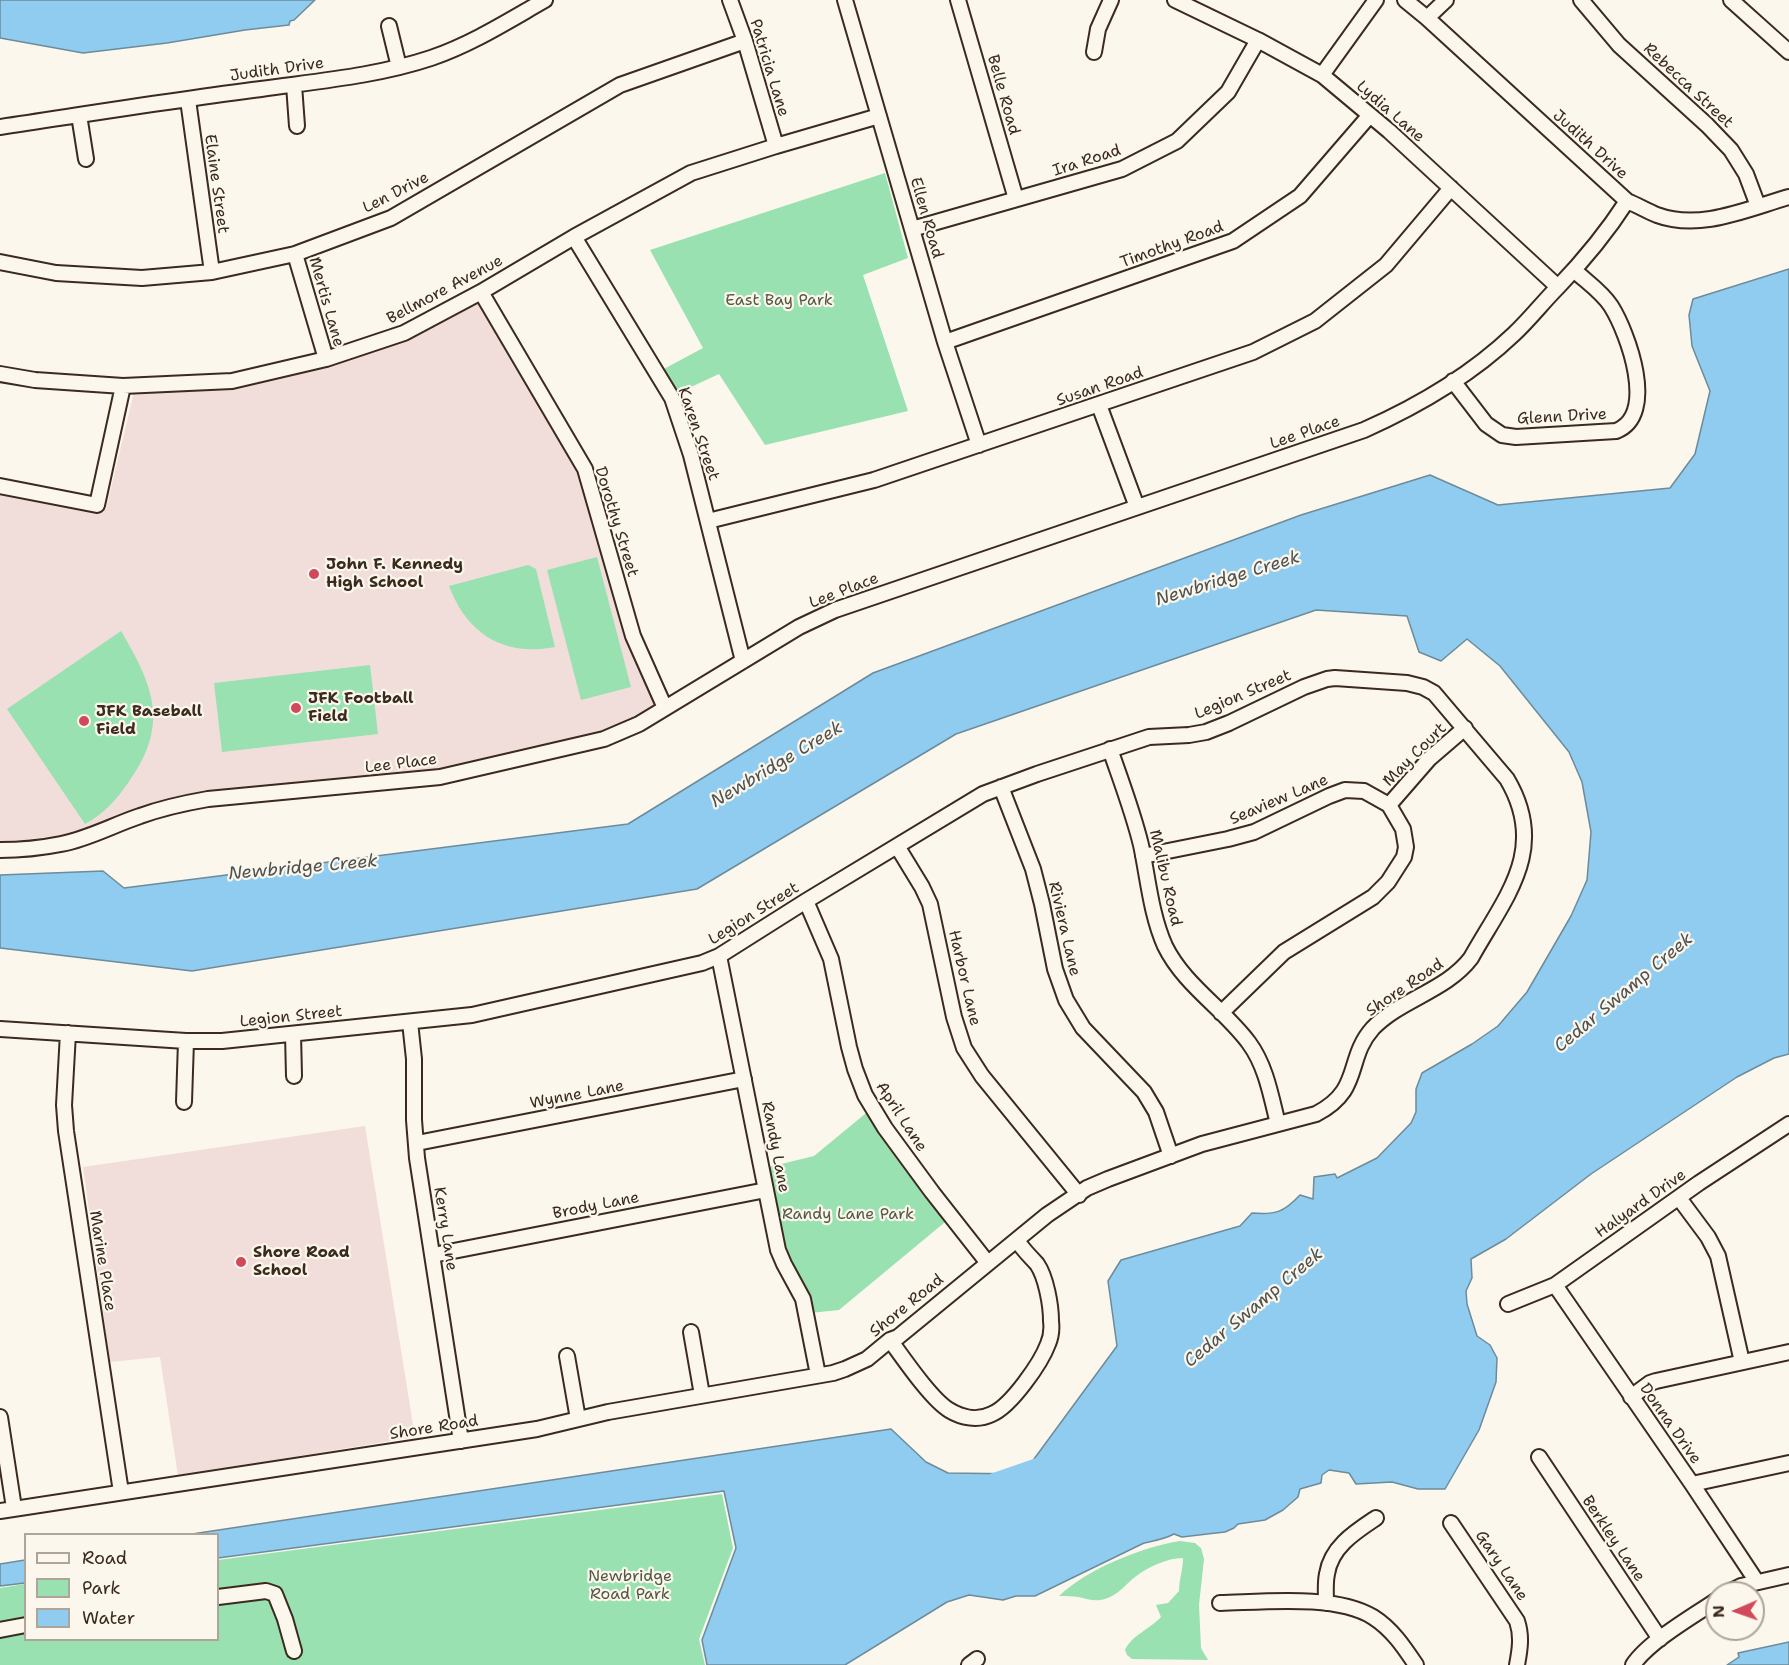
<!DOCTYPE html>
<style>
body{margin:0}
#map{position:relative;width:1789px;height:1665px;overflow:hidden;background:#fbf7ec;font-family:"Shantell Sans",sans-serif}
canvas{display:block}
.legend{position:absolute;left:24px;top:1533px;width:195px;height:108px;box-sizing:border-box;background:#fbf7ec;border:2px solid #aea59a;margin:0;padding:8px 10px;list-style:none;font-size:18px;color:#3b2a1e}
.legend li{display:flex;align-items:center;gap:12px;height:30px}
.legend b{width:30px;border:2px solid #aea59a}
.north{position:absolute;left:1705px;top:1581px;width:60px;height:60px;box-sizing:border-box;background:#fbf7ec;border:2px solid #aea59a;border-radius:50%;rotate:268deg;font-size:16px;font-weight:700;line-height:24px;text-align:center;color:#3b2a1e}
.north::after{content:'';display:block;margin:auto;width:21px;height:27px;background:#d1495b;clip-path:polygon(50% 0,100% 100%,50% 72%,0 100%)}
</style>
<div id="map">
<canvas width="1789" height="1665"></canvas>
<ul class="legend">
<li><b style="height:8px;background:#fbf7ec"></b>Road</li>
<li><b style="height:16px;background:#99e1b0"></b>Park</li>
<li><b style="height:16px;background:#8fccef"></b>Water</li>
</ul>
<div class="north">N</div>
</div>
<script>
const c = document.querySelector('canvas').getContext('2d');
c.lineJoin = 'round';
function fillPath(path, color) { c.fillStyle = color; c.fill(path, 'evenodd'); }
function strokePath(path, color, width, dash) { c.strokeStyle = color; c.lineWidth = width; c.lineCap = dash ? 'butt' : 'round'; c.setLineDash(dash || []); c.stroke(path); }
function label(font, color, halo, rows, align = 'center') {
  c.font = font + ' "Shantell Sans",sans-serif'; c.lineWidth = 4.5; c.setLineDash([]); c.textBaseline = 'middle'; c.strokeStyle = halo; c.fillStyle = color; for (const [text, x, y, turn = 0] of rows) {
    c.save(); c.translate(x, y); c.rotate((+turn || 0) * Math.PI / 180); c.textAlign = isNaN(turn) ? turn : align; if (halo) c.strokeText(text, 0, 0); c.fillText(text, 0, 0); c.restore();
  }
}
fillPath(new Path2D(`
 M478 298 578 474 626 638 657 703 614 730 434 772 191 794 71 834 0 843V491L106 509 134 392 232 389 334 363 410 338Z
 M365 1126 415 1437 178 1476 160 1357 110 1362 83 1167Z`), '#f1dedb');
fillPath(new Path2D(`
 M885 173 908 258 863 275 908 411 765 445 719 374 678 393 662 370 703 348 650 250Z
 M597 557 631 687 581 700 547 570Z
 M528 565 536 569 555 647C504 657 467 634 449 586Z
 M121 631C154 687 170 725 128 783 116 800 104 814 85 824L7 709Z
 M370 665 378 734 222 752 214 683Z
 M871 1109 950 1218 839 1310 810 1313 780 1247 765 1168 814 1156Z
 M722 1494 733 1548 699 1639 705 1665H0V1588L25 1584 26 1640H218V1560Z
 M1180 1541 1195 1543 1201 1548 1204 1559 1199 1605 1201 1648 1208 1660 1132 1659 1127 1655 1125 1650C1132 1635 1150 1629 1161 1617L1156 1605 1168 1603 1179 1591C1179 1580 1183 1569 1183 1558 1167 1558 1148 1567 1135 1577 1125 1585 1118 1595 1105 1599 1095 1602 1088 1599 1078 1597 1072 1596 1065 1596 1059 1596 1087 1569 1142 1547 1180 1541Z`), '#99e1b0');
const water = new Path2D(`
 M0 0H315L294 20 290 21 289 25 245 30 167 43 83 53 0 38Z
 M1789 269V1054L1774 1058 1737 1077 1591 1174 1506 1239 1471 1259 1472 1278 1466 1291 1467 1304 1477 1336 1490 1345 1497 1358 1496 1382 1479 1430 1445 1489H1418L1392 1482 1356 1484 1349 1473 1329 1470 1322 1475 1321 1483 1300 1489 1298 1497 1283 1510 1265 1520 1238 1524 1234 1528 1225 1532 1216 1533 1182 1537 1174 1534C1165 1539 1154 1541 1144 1543L1035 1596H1016L1003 1600 969 1595 947 1602 845 1665H707L702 1640 736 1548 724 1491 218 1558V1534H192L891 1429 926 1462 948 1473 1023 1474 1117 1346 1108 1281 1121 1260 1240 1226 1252 1213C1276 1215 1284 1212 1300 1195L1313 1199 1314 1177 1335 1174 1337 1178 1377 1158 1411 1123 1416 1112V1089L1422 1073 1472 1044 1498 1026 1527 992 1571 916 1587 880 1591 832 1582 782 1569 752 1500 666 1467 639 1441 661 1419 652 1407 616 1316 610 956 734 697 889 192 971 0 948V875L103 871 124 888 628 824 873 673 1301 515 1430 475 1498 505 1670 488 1695 454 1710 391 1692 346 1689 315 1693 299Z
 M25 1560V1583L0 1586V1564Z
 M1789 1642V1665H1727L1739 1657 1738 1653Z`);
fillPath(water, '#8fccef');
strokePath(water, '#6d8b9b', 1.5);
strokePath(new Path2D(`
 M994 1481 1046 1463`), '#8fccef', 16);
const minor = new Path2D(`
 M730 0 745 41 776 146
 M845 0 945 342 979 445
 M958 0 1016 199
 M1175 0 1258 40 1322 75 1389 131 1558 287
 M1405 0 1427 18 1627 201C1637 205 1647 211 1657 215 1700 231 1747 209 1789 197
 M1581 0 1619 45 1707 125 1731 150 1746 174 1758 206
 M1731 0 1789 52
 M1427 18 1446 0
 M389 26 399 67
 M1094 52 1098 29 1111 0
 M1322 75 1376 0
 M294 85 297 126
 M188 100 212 272
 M79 115 86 159
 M0 127C87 114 174 100 261 89 318 81 377 76 431 58 472 44 508 21 545 0
 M912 229 1122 169 1177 141 1228 92 1258 40
 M574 237 672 398 691 455 743 661
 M295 254 326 359
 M0 262 56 273 142 278 212 272 295 254 391 218 620 85 745 41
 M481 292 585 469 633 636 665 708
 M945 342 1233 241 1300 196 1370 115
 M0 374 35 380 123 386 232 381 326 359 404 333 481 292 574 237 691 173 776 146 879 116
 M1453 381 1486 424 1502 435 1516 437 1616 431C1658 415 1628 333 1611 306 1602 292 1587 282 1575 271
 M1099 405 1137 507
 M0 486 97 505 123 386
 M708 521 874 480 1253 352 1315 321 1386 265 1451 188
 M1110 749C1121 781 1133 812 1141 845 1148 878 1151 915 1165 946 1184 985 1224 1009 1249 1043 1266 1066 1271 1096 1278 1124
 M1001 787 1033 869 1042 904 1055 969 1066 1000 1083 1028 1144 1092 1156 1112 1171 1156
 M1389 805 1429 759 1465 728
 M897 846 922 887 930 904 954 1017 964 1048 982 1076 1079 1195
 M0 850C20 850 41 848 61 844 88 839 113 825 140 816 162 808 185 803 208 799L440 777 604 739 639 724 799 627 835 610 1364 430C1418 406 1471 375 1514 334 1530 319 1543 302 1558 287 1584 260 1607 232 1627 201
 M1143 856 1228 839 1254 832 1329 796 1345 790 1364 791 1389 805 1403 829 1406 847 1404 857 1388 882 1373 897 1284 952 1221 1013
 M806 901 831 959 849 1047 855 1069 865 1095 885 1128 932 1192 987 1262
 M719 956 778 1250 784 1264 803 1299 818 1375
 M410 1022 414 1059V1120L417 1158 461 1441
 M0 1029 186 1041H222L472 1015 702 963 719 956 806 901 983 794 1037 774 1149 737 1189 735 1206 732 1229 723 1304 687 1327 679 1335 678 1407 683 1423 687 1434 693 1507 779C1549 850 1505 897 1471 958 1446 991 1401 999 1373 1028 1345 1059 1363 1090 1316 1114L1202 1144 1108 1179 1087 1188 1047 1215 898 1337 890 1340 867 1359 845 1369 833 1373 608 1412 537 1429 0 1511
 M68 1033 64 1105 66 1131 121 1492
 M293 1034 294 1076
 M184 1102 186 1041
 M417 1143 744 1079
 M1679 1198 1708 1237 1718 1256 1742 1362
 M433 1255 766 1190
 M1555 1285 1692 1484 1757 1582
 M1508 1304 1555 1285 1699 1183 1789 1124
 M691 1332 702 1395
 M890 1340C904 1359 931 1399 949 1410 962 1418 978 1421 992 1414 1011 1406 1041 1363 1048 1344 1051 1337 1052 1329 1051 1321 1051 1305 1046 1277 1037 1264 1030 1256 1022 1249 1017 1240
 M567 1356 578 1419
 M1631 1397 1650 1383 1656 1381 1789 1352
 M0 1417 14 1508
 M1539 1457 1660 1639
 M1692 1484 1789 1463
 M1451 1523 1517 1621C1522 1636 1520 1649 1517 1665
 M1727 1593 1741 1586 1789 1575
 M218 1597 266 1591 275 1594 285 1619 294 1651
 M1220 1603C1263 1602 1336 1594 1373 1617 1392 1629 1404 1647 1416 1665
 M1326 1603C1326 1593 1325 1583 1327 1574 1331 1547 1355 1532 1376 1518
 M0 1630 26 1625
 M969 1665 977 1659
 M1633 1665C1648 1642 1693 1616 1717 1600`);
strokePath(minor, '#3b2a1e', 18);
strokePath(minor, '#fbf7ec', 14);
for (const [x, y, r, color] of [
 [314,574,6,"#d1495b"],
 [296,708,6,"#d1495b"],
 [84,721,6,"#d1495b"],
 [241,1262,6,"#d1495b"]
]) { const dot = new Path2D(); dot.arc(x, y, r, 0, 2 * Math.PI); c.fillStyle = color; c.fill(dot); strokePath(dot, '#fbf7ec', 2); }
label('16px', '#3b2a1e', '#fbf7ec', [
 ["Patricia Lane",769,68,73],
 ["Judith Drive",277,70,-8],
 ["Rebecca Street",1688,86,43],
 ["Belle Road",1003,95,74],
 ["Lydia Lane",1390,112,41],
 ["Judith Drive",1590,145,42],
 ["Ira Road",1087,161,-18],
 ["Elaine Street",216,184,82],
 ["Len Drive",396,193,-27],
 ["Ellen Road",926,218,74],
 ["Timothy Road",1172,245,-20],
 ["Bellmore Avenue",445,290,-28],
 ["Mertis Lane",326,302,74],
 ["Susan Road",1100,387,-19],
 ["Glenn Drive",1562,417,-3],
 ["Lee Place",1305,433,-19],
 ["Karen Street",698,434,71],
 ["Dorothy Street",616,522,73],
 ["Lee Place",844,591,-21],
 ["Legion Street",1243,695,-23],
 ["May Court",1415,755,-45],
 ["Lee Place",401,764,-7],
 ["Seaview Lane",1279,800,-23],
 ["Malibu Road",1165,878,77],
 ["Legion Street",754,914,-32],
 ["Riviera Lane",1064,929,77],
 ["Harbor Lane",964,978,77],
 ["Shore Road",1405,988,-34],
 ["Legion Street",291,1017,-6],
 ["Wynne Lane",577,1095,-11],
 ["April Lane",901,1117,57],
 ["Randy Lane",775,1147,79],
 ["Halyard Drive",1641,1204,-35],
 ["Brody Lane",596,1206,-11],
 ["Kerry Lane",445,1229,81],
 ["Marine Place",102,1261,81],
 ["Shore Road",907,1306,-39],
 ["Donna Drive",1670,1424,55],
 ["Shore Road",434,1428,-9],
 ["Berkley Lane",1613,1539,56],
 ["Gary Lane",1501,1566,56]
]);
label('16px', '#525842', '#fbf7ec', [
 ["East Bay Park",779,301],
 ["Randy Lane Park",848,1215],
 ["Newbridge",630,1577],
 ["Road Park",630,1595]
]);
label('bold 16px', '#3b2a1e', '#fbf7ec', [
 ["John F. Kennedy",326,565],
 ["High School",326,583],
 ["JFK Football",308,699],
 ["Field",308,717],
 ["JFK Baseball",96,712],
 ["Field",96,730],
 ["Shore Road",253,1253],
 ["School",253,1271]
], 'left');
label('italic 18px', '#505252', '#fbf7ec', [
 ["Newbridge Creek",1228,579,-17],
 ["Newbridge Creek",777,765,-31],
 ["Newbridge Creek",303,868,-5],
 ["Cedar Swamp Creek",1624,993,-40],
 ["Cedar Swamp Creek",1254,1308,-40]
]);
</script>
